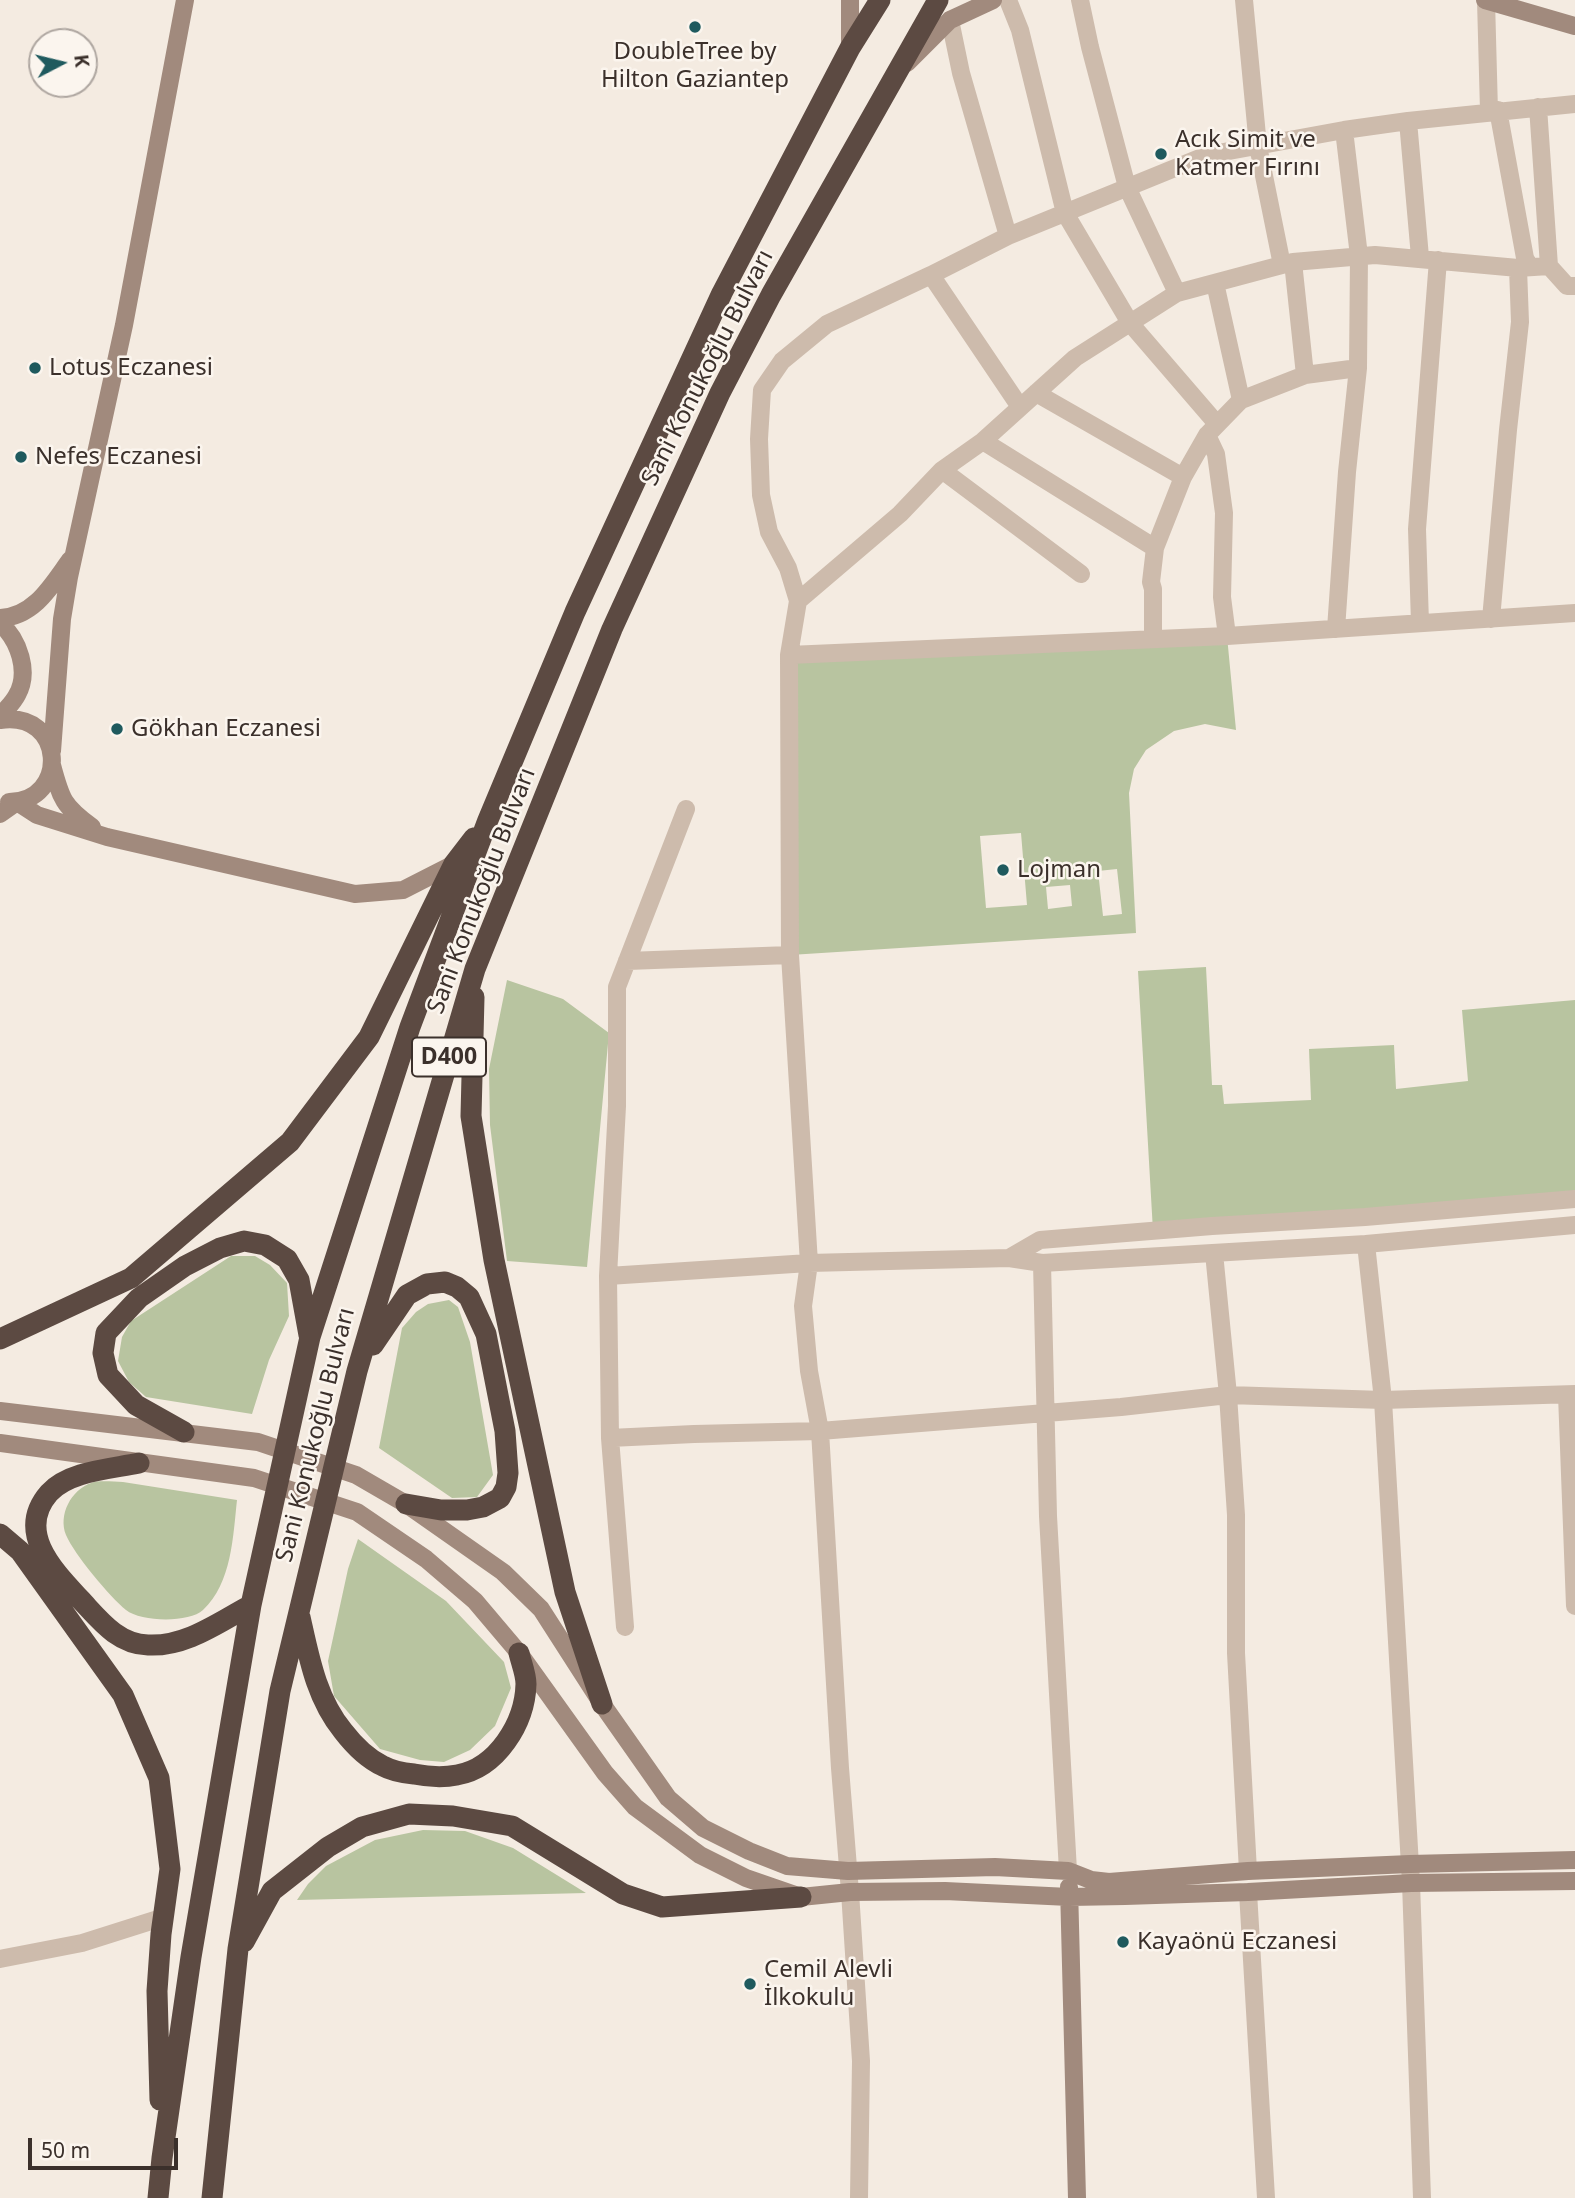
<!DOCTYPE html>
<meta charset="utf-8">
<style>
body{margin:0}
#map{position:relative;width:1575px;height:2198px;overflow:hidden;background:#f4ebe1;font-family:"Noto Sans",sans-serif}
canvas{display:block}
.north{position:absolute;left:28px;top:28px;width:70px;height:70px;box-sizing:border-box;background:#fbf5ee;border:2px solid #aea6a0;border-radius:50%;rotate:83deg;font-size:19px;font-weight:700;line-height:28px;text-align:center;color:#3b302b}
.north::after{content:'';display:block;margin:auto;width:24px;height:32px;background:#1f5a5e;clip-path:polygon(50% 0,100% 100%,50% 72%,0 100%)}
.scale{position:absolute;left:28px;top:2138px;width:150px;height:32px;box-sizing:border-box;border:4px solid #3b302b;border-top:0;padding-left:9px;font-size:21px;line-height:24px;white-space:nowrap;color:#3b302b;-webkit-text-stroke:5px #fbf5ee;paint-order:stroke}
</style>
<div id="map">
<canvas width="1575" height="2198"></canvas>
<div class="north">K</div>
<div class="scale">50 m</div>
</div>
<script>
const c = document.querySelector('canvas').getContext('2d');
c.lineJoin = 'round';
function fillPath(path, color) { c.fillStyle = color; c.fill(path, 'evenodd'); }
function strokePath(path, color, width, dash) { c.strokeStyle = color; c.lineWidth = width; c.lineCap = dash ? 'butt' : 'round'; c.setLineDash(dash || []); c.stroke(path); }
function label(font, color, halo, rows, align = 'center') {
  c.font = font + ' "Noto Sans",sans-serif'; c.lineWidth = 5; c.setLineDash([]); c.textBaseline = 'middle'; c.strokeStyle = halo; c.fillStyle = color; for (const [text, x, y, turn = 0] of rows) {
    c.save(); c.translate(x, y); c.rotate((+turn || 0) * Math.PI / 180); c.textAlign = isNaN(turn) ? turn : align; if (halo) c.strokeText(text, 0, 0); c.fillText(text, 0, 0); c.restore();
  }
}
fillPath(new Path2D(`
 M1227 636 1236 730 1205 724 1174 731 1146 750 1134 769 1129 793 1136 933 790 955 789 655ZM1021 833 1027 905 986 908 980 836ZM1117 869 1122 914 1103 916 1098 871ZM1070 885 1072 906 1048 909 1046 887Z
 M1206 967 1212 1085H1222L1224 1104 1311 1100 1309 1049 1394 1045 1396 1089 1468 1081 1462 1010 1575 1000V1199L1153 1231 1138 971Z
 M507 980 563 999 609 1033 587 1267 507 1261 490 1125 489 1069Z
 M231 1256H255L270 1265 287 1283 289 1316 269 1360 252 1414 146 1397 129 1382 118 1361 122 1337 131 1321Z
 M449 1300 458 1307 470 1342 493 1475 477 1497 452 1498 379 1448 402 1328 416 1312 428 1304Z
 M123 1482 237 1500C233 1536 232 1583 203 1610 189 1623 141 1622 126 1610 110 1597 74 1554 66 1535 58 1515 71 1490 91 1483 100 1480 113 1482 123 1482Z
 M358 1539 446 1601 504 1662 511 1688 495 1726 470 1750 444 1762 420 1760 380 1749 334 1696 328 1661 348 1569Z
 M423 1830 465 1831 513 1848 586 1893 297 1900 308 1884 326 1866 375 1840Z`), '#b8c4a0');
strokePath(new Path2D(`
 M1008 0 1020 30 1065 213 1130 323 1217 424
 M1080 0 1090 47 1127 187 1177 293
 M1244 0 1258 146 1282 265
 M1486 0 1489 111
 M950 20 961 73 1008 236
 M1538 107 1549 266
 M1498 110 1525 258 1530 267
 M1408 121 1420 257
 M1293 262 1305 375
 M931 275 1020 407
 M1215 283 1241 400
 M1036 393 1183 477
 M1207 435 1216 454 1224 513 1222 597 1227 636
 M983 441 1155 548
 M942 470 1081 574
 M798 601 900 514 942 470 983 441 1075 358 1177 293 1293 262 1375 255 1518 268 1549 266 1567 286H1575
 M1491 619 1508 430 1520 322 1518 268
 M1420 623 1417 529 1438 260
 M1336 629 1347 472 1358 368 1359 256 1344 130
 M1153 638V589L1151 582 1155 548 1183 477 1207 435 1241 400 1305 375 1358 368
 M789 655 1227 636 1575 613
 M627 961 790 955
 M1366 1244 1383 1400 1411 1883 1422 2198
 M1214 1253 1228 1395 1236 1515V1653L1248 1871
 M1009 1258 1040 1240 1212 1226 1365 1217 1575 1199
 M1042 1263 1048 1516 1068 1871
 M608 1276 809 1263 1009 1258 1042 1263 1366 1244 1575 1225
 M1567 1395 1575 1606
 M610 1438 694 1434 820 1431 1121 1407 1228 1395 1383 1400 1575 1394
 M625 1627 610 1438 608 1276 617 1106V987L686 809
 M1248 1892 1266 2198
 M0 1959 82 1943 164 1917
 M859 2198 861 2061 850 1892 840 1768 820 1431 809 1371 803 1306 809 1263 790 955 789 655 798 601 788 568 769 532 761 495 759 439 762 390 782 361 827 324 931 275 1008 236 1207 155 1344 130 1408 121 1575 104`), '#cdbbac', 18);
strokePath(new Path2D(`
 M1485 0 1575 26
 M850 48V0
 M907 63 950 20 993 0
 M0 618C34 617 52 585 70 560
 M0 623C19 640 30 672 17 695 13 703 5 710 0 717
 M0 720C66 710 69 802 9 802
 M52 751 62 619 69 577 124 325 185 0
 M52 765C61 799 63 806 92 827
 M0 814 17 802 37 815 107 837 355 894 403 890 454 864
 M0 1411 258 1442 356 1475 406 1504 503 1572 541 1609 602 1704 668 1798 703 1828 749 1851 787 1866 848 1871 995 1867 1068 1871 1091 1880 1109 1882 1248 1871 1410 1864 1575 1860
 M0 1443 254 1478 357 1512 426 1559 475 1601 519 1653 605 1773 635 1807 700 1855 746 1878 801 1897 850 1892 945 1891 1069 1897 1125 1896 1248 1892 1411 1883 1575 1881
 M1069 1887 1077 2198`), '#a18a7d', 18);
strokePath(new Path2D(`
 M474 997 471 1116 494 1260 565 1592 602 1704
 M0 1339 131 1278 290 1142 369 1037 454 864 474 838
 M373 1345 407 1295 427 1284 445 1282 457 1287 469 1297 486 1334 505 1431 508 1473 506 1487 500 1498 483 1507 467 1510H441L406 1504
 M184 1432 136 1405 108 1375 103 1353 106 1333 139 1298 185 1266 220 1248 244 1241 265 1245 287 1259 299 1280 309 1335
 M139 1463C111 1469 69 1471 49 1493 15 1532 54 1571 80 1599 99 1619 117 1644 148 1645 186 1647 219 1622 251 1605
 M0 1534 20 1551 123 1695 159 1778 170 1869 161 1934 157 1991 160 2100
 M300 1617C309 1657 316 1698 343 1731 353 1744 368 1759 383 1766 392 1771 404 1773 414 1774 429 1777 442 1778 457 1775 497 1768 525 1723 526 1684 526 1674 521 1662 519 1653
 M244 1942 272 1891 328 1847 362 1827 409 1814 453 1816 512 1826 623 1894 662 1907 801 1897
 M158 2198 162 2158 191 1957 251 1605 310 1337 410 1027 488 820 575 612 722 293 850 48 880 0
 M212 2198 238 1949 280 1691 357 1371 475 969 612 629 720 393 771 295 938 0`), '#5c4a42', 21);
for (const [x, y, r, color] of [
 [695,27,7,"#1f5a5e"],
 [1161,154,7,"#1f5a5e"],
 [35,368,7,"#1f5a5e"],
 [21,457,7,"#1f5a5e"],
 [117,729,7,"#1f5a5e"],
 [1003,870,7,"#1f5a5e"],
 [1123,1942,7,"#1f5a5e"],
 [750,1984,7,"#1f5a5e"]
]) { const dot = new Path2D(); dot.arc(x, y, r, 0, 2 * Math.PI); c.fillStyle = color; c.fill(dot); strokePath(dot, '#fbf5ee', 2.5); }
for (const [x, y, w] of [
 [449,1057,74]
]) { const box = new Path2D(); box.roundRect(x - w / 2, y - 19.5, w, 39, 5); c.fillStyle = '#fbf5ee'; c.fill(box); strokePath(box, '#3b302b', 2); }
label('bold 23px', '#3b302b', null, [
 ["D400",449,1057]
]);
label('24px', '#3b302b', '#fbf5ee', [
 ["DoubleTree by",695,52,"center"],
 ["Hilton Gaziantep",695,80,"center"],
 ["Acık Simit ve",1175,140],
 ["Katmer Fırını",1175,168],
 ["Lotus Eczanesi",49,368],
 ["Nefes Eczanesi",35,457],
 ["Gökhan Eczanesi",131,729],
 ["Lojman",1017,870],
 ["Kayaönü Eczanesi",1137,1942],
 ["Cemil Alevli",764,1970],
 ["İlkokulu",764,1998]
], 'left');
label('24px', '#3b302b', '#fbf5ee', [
 ["Sani Konukoğlu Bulvarı",708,368,-63],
 ["Sani Konukoğlu Bulvarı",482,891,-69],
 ["Sani Konukoğlu Bulvarı",316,1435,-76]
]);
</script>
